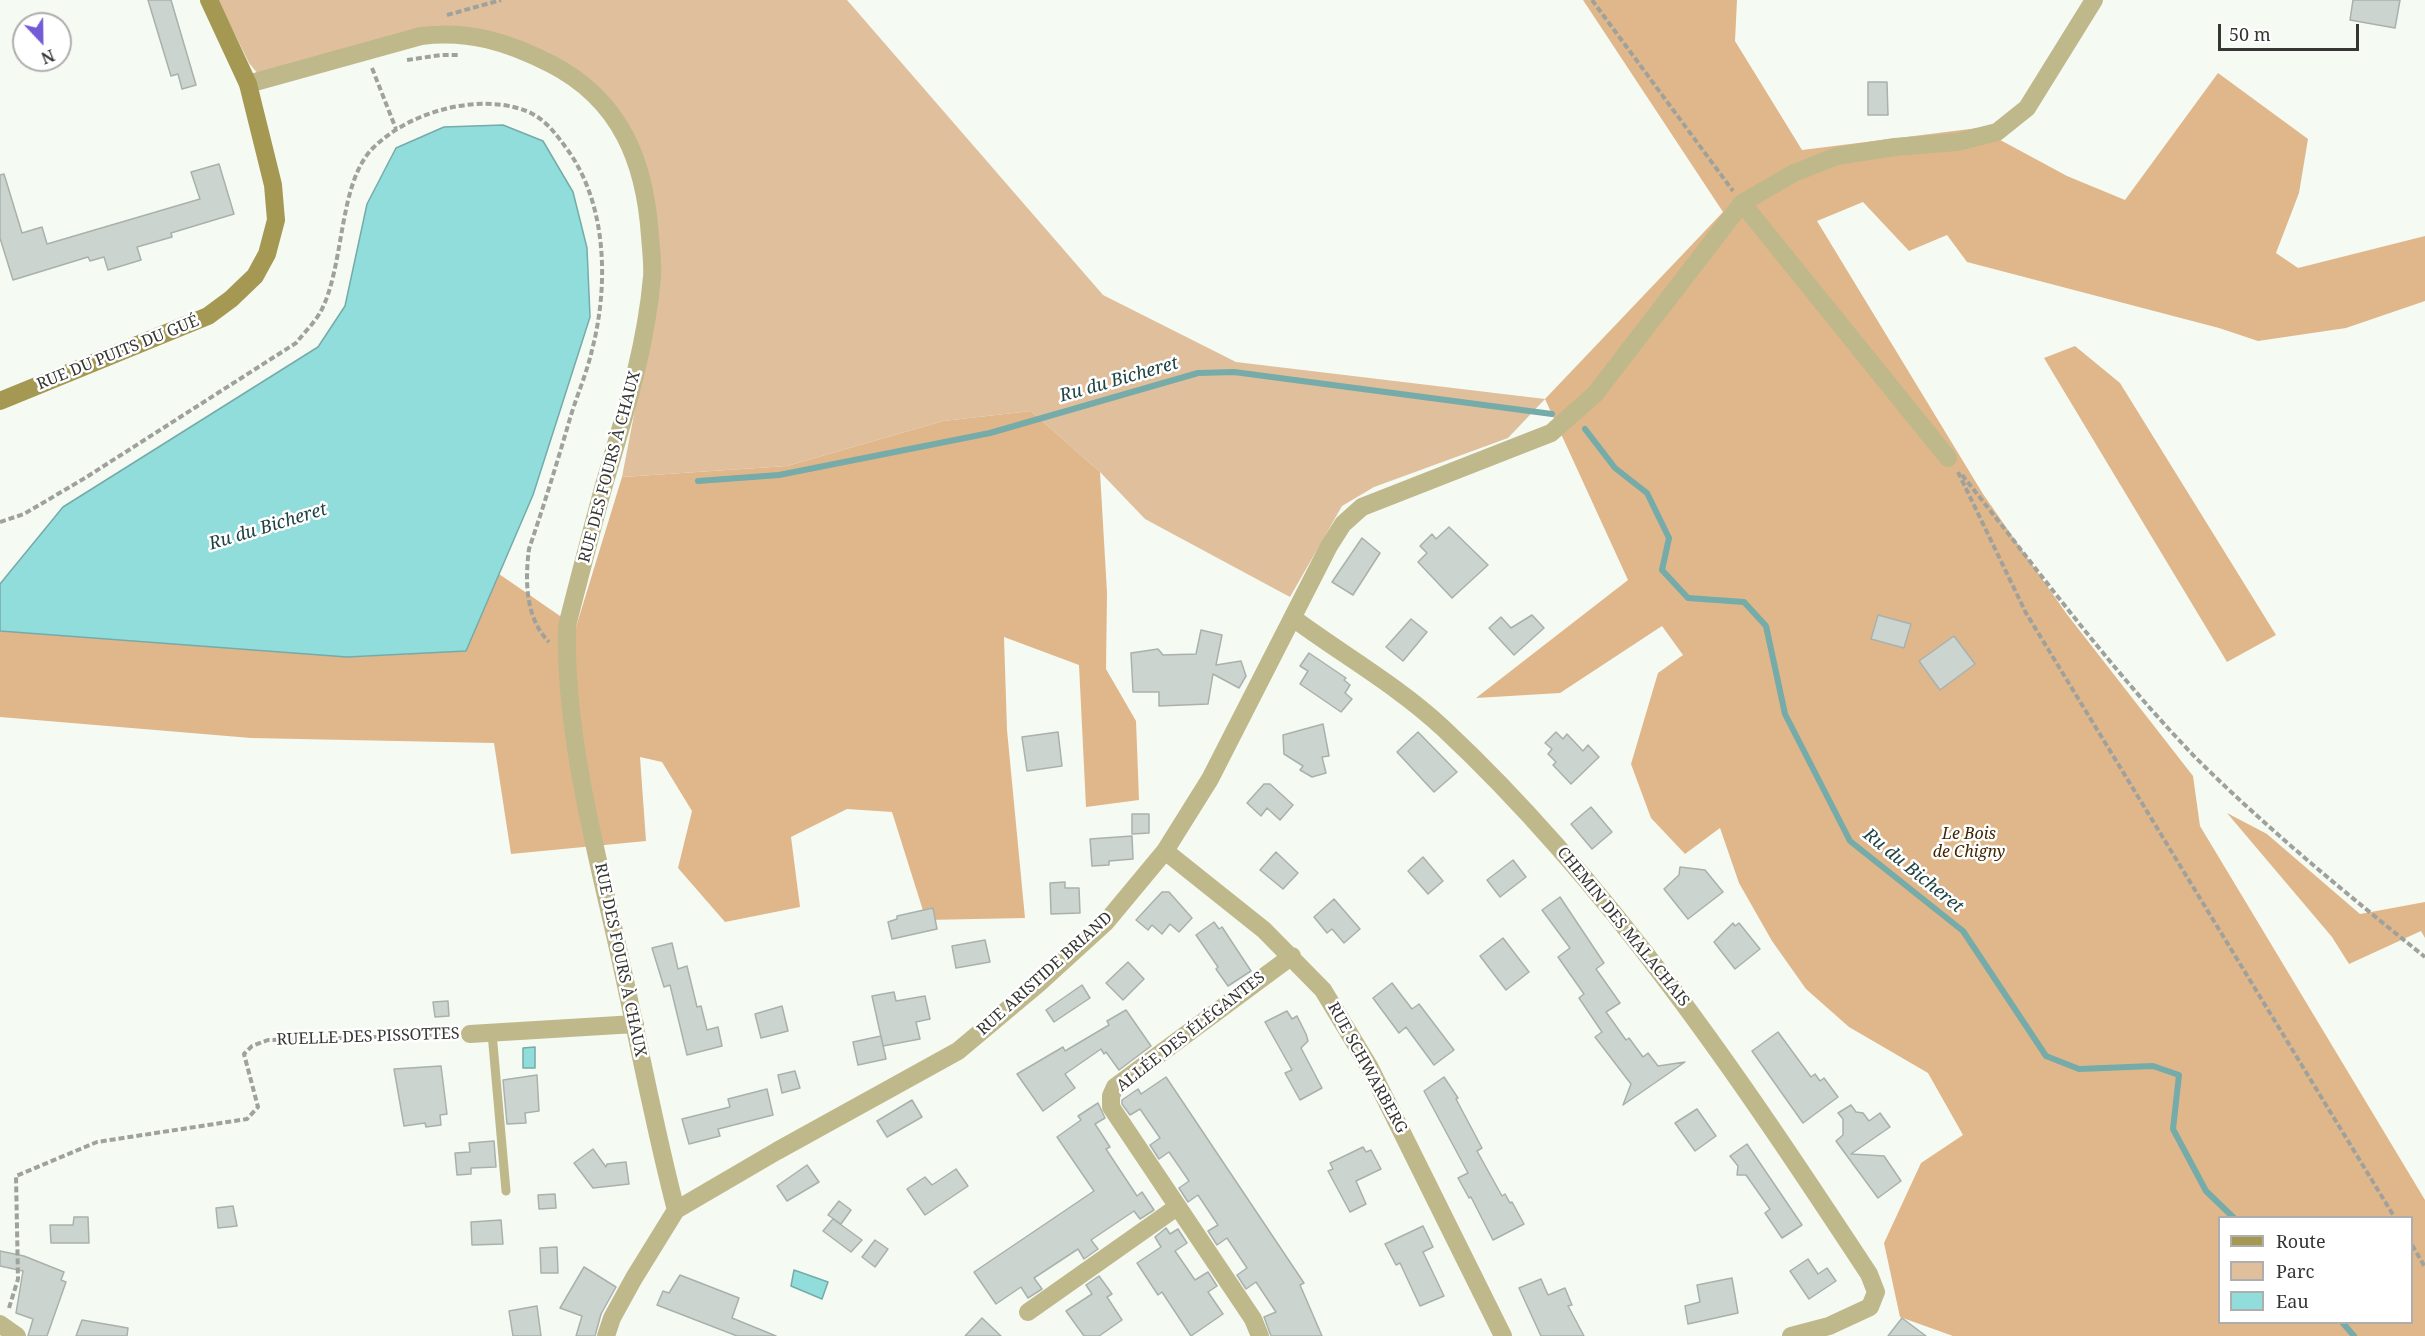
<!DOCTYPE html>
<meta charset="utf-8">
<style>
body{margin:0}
#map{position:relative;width:2425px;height:1336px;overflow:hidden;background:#f5faf2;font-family:"Noto Serif",serif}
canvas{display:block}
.legend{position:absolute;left:2218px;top:1216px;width:195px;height:108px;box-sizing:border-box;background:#fff;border:2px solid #aeafad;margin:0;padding:8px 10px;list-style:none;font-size:18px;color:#353633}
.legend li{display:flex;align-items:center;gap:12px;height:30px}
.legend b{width:30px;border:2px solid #aeafad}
.north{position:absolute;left:12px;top:12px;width:60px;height:60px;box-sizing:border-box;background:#fff;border:2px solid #aeafad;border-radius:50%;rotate:158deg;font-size:16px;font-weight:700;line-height:24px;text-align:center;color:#353633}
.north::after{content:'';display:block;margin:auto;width:21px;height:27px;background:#725bd5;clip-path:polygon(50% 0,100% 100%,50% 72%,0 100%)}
.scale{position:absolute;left:2218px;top:24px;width:141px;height:27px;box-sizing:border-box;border:3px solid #353633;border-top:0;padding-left:8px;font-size:18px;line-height:21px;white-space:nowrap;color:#353633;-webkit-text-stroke:4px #fff;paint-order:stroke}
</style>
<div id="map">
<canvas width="2425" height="1336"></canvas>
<ul class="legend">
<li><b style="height:8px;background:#a49852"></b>Route</li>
<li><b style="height:16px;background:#e0bf9c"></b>Parc</li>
<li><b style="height:16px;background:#91dddb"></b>Eau</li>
</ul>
<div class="north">N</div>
<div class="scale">50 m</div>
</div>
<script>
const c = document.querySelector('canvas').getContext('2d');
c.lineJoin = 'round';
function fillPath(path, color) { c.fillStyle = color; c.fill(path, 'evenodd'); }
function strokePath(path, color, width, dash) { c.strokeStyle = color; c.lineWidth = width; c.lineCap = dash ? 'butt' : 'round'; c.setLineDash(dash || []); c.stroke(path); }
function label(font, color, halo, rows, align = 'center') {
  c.font = font + ' "Noto Serif",serif'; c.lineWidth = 5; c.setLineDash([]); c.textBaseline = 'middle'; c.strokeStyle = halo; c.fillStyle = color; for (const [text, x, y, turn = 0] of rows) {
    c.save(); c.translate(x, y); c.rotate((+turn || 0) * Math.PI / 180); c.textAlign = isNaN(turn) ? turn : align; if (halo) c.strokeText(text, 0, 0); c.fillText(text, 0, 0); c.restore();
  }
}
fillPath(new Path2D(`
 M218 0H847L1103 295 1236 362 1545 399 1508 438 1374 487 1342 506 1290 597 1145 519 1100 472 1031 411 943 421 787 466 622 477 642 373 654 219 610 101 483 33 258 74 249 63Z`), '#e0bf9c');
fillPath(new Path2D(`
 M1583 0H1737L1735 41 1802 150 1978 128 2067 176 2125 200 2218 73 2308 139 2299 193 2276 253 2298 268 2425 236V301L2346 328 2258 341 2219 328 1967 262 1947 235 1909 251 1863 202 1817 221 1983 494 2066 613 2193 776 2200 826 2425 1200V1336H1953L1900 1317 1884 1243 1921 1163 1963 1135 1928 1073 1849 1027 1806 989 1772 941 1739 883 1720 828 1685 854 1651 818 1631 764 1658 673 1683 655 1662 626 1560 693 1476 698 1628 580 1545 399 1723 212ZM2220 1218H2412V1322H2220Z
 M2075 346 2120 383 2276 635 2227 662 2044 358Z
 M1031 411 1100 472 1107 593 1106 669 1136 721 1139 800 1086 807 1079 665 1004 637 1007 730 1025 918 926 920 892 812 847 809 791 837 800 907 725 922 678 868 692 811 662 762 640 757 646 841 511 854 494 743 251 738 0 717V631L353 657 466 651 499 574 576 627 622 477 787 466 943 421Z
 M2227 813 2267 834 2360 914 2425 902V938L2421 931 2349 964 2332 937Z`), '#e0b78b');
const water = new Path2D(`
 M503 125 543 141 573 192 587 248 590 317 533 495 466 651 347 657 0 631V584L63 507 318 347 345 306 367 204 396 148 444 127Z
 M535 1047V1068H523V1048Z
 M794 1270 828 1282 822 1299 791 1286Z`);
fillPath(water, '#91dddb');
strokePath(water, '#75aba9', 1.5);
strokePath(new Path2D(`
 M1585 429 1615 468 1647 493 1669 538 1662 570 1688 598 1744 602 1766 626 1785 714 1850 841 1963 931 2046 1056 2079 1069 2153 1066 2179 1075 2173 1129 2206 1191 2234 1218
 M698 481 779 475 990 433 1198 373 1234 372 1552 414
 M2342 1322 2354 1336`), '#75aba9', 6);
const building = new Path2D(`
 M148 0H171L196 85 182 89 178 74 171 76Z
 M2353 0H2400L2395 28 2350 20Z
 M1868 82H1887L1888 115H1868Z
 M219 164 234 214 171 233 172 237 137 247 141 260 108 270 104 257 90 261 88 257 13 280 0 238V175L4 174 22 233 42 227 47 244 200 199 191 172Z
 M1449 527 1488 565 1452 598 1418 562 1427 553 1420 546 1432 534 1436 539Z
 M1362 538 1380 553 1353 595 1332 582Z
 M1532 615 1544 628 1514 655 1489 628 1501 617 1511 628Z
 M1878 615 1911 624 1904 648 1871 639Z
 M1411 619 1427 632 1403 661 1386 647Z
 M1201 630 1222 635 1216 665 1241 661 1246 676 1239 688 1213 674 1208 704 1159 706V692H1133L1131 653 1158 649 1163 655 1196 654Z
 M1954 636 1975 664 1940 690 1919 661Z
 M1309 653 1346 678 1344 680 1350 685 1345 693 1352 699 1341 712 1300 684 1308 671 1300 666Z
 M1323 724 1329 756 1322 757 1326 773 1312 777 1300 770 1303 766 1284 754 1283 735Z
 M1058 732 1062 766 1027 771 1022 737Z
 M1418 732 1457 772 1434 792 1397 752Z
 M1556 732 1563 739 1567 734 1583 751 1588 745 1599 757 1571 784 1553 765 1556 762 1548 754 1552 749 1545 743Z
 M1264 784H1270L1293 805 1280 820 1267 808 1261 816 1247 803Z
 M1591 807 1612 832 1592 849 1571 824Z
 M1132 814H1149V833L1132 834Z
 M1132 836 1133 859 1109 861V865L1092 866 1090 839Z
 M1276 852 1298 873 1283 889 1260 870Z
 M1423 857 1443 881 1428 894 1408 871Z
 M1513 860 1526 877 1500 897 1487 880Z
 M1680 867 1705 870 1723 892 1688 919 1664 889 1679 875Z
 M1065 882V888H1079L1080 913 1051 914 1050 883Z
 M1162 892H1169L1192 918 1179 932 1170 924 1162 934 1152 925 1148 930 1136 920Z
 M1560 897 1604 963 1596 969 1620 1003 1606 1012 1626 1040 1629 1038 1643 1057 1648 1053 1658 1066 1685 1062 1623 1105 1631 1084 1595 1037 1602 1032 1579 998 1584 994 1558 957 1570 948 1542 910Z
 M1334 899 1360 929 1344 943 1332 929 1327 933 1314 917Z
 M933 908 937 929 892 939 888 922 897 919V916Z
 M1214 922 1219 929 1222 927 1251 971 1228 986 1216 969 1218 967 1196 935Z
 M1733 923 1735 926 1739 923 1760 949 1735 969 1714 942Z
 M1503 938 1529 972 1506 990 1480 956Z
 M985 940 990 962 956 968 952 946Z
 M672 943 678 969 687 966 697 1007 701 1006 707 1030 718 1027 722 1046 687 1055 670 985 664 987 652 948Z
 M1128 962 1144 979 1123 1000 1106 983Z
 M1392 983 1412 1009 1419 1004 1454 1050 1434 1065 1406 1027 1399 1033 1373 998Z
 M1082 985 1090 998 1054 1022 1046 1010Z
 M894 992 896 1001 925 996 930 1019 916 1022 920 1039 883 1046 872 996Z
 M448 1001 449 1016 435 1017 433 1002Z
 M782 1006 788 1031 761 1038 755 1014Z
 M1126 1010 1151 1046 1119 1070 1106 1052 1104 1054 1101 1049 1065 1074 1075 1088 1043 1111 1017 1074 1063 1047 1065 1051 1109 1025 1107 1021Z
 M1287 1011 1292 1019 1297 1016 1306 1034 1308 1041 1301 1048 1322 1088 1300 1100 1285 1073 1292 1070 1265 1022Z
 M1778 1032 1811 1077 1815 1074 1820 1081 1824 1078 1838 1097 1803 1123 1752 1051Z
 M881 1036 886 1059 858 1065 853 1042Z
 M441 1066 447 1114 440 1115 441 1125 426 1127 425 1123 404 1126 394 1069Z
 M795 1071 800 1088 782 1093 778 1075Z
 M537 1075 539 1111 525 1113 526 1123 507 1124 503 1080Z
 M1166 1077 1304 1283 1300 1285 1322 1336H1271L1264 1317 1276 1312 1256 1282 1246 1289 1237 1275 1247 1268 1227 1238 1217 1245 1208 1231 1218 1225 1198 1195 1188 1202 1179 1188 1189 1181 1169 1152 1159 1159 1150 1145 1160 1138 1140 1109 1130 1115 1122 1104V1100L1138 1089 1141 1094Z
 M1444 1077 1458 1098 1456 1099 1482 1148 1477 1151 1502 1196 1505 1194 1510 1203 1512 1202 1524 1224 1493 1240 1471 1197 1469 1198 1458 1178 1468 1173 1424 1091Z
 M767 1089 773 1115 718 1129 720 1136 689 1144 682 1119 730 1107 728 1099Z
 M912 1100 922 1117 887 1137 877 1121Z
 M1098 1103 1105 1118 1095 1124 1110 1147 1106 1149 1137 1196 1142 1192 1154 1210 1140 1219 1134 1211 1091 1240 1098 1249 1084 1259 1078 1249 1034 1278 1042 1289 1028 1298 1021 1287 996 1304 974 1272 1094 1191 1057 1137 1081 1120 1078 1116Z
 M1851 1105 1856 1112 1863 1113 1869 1121 1880 1113 1890 1127 1851 1154 1884 1156 1901 1181 1878 1198 1836 1141 1843 1135V1119L1838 1113Z
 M1697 1109 1716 1136 1695 1151 1675 1123Z
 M494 1141 496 1167 471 1168V1174L457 1175 455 1153 470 1152 469 1143Z
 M1747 1144 1802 1225 1782 1238 1765 1213 1770 1209 1746 1175H1737L1738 1166 1730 1156Z
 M1363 1147 1366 1152 1371 1150 1381 1169 1356 1181 1366 1204 1350 1212 1328 1171 1333 1169 1330 1163Z
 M593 1149 606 1167 607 1164 626 1162 629 1184 593 1188 574 1163Z
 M807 1165 819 1182 787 1201 777 1186Z
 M956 1169 968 1186 925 1215 907 1189 925 1177 932 1185Z
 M555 1194 556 1208 539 1209 538 1195Z
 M839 1201 851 1210 841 1224 828 1215Z
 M233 1206 237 1226 218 1228 216 1208Z
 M74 1217H88L89 1243H51L50 1225H73Z
 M833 1219 862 1240 851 1252 823 1231Z
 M501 1220 503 1244 472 1245 471 1222Z
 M1423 1226 1433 1247 1423 1252 1444 1296 1420 1306 1400 1263 1396 1265 1385 1244Z
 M1166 1228 1170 1234 1178 1229 1187 1243 1175 1251 1195 1280 1208 1272 1217 1286 1208 1292 1223 1314 1191 1336 1162 1292 1158 1295 1137 1263 1161 1247 1155 1237Z
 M875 1240 888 1249 875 1267 862 1257Z
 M557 1247 558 1273H541L540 1248Z
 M0 1251 24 1256 64 1272 61 1280 66 1282 47 1336H28L33 1319 16 1313 23 1271 0 1266Z
 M1808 1259 1818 1274 1827 1268 1836 1281 1809 1299 1790 1271Z
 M584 1267 616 1287 601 1314 595 1336H576L582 1316 560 1308Z
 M680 1275 739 1298 732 1318 776 1336H737L657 1305 663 1291 669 1293Z
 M1099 1276 1112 1294 1107 1297 1122 1320 1099 1336H1084L1066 1311 1092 1294 1086 1285Z
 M1732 1278 1738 1313 1688 1324 1685 1306 1700 1302 1697 1285Z
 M1541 1279 1548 1295 1565 1288 1572 1305 1568 1306 1584 1336H1541L1519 1288Z
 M537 1306 541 1336H513L509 1311Z
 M982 1318 1001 1336H965Z
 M1902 1318 1926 1336H1888Z
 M82 1320 128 1328 127 1336H76Z`);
fillPath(building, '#ccd4d0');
strokePath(building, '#a9b1ad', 1.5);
strokePath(new Path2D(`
 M1592 0 1733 191
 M447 15 501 0
 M407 60 441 55H459
 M372 68 396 129
 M1958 472 2026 613 2395 1218
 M1962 475C2038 570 2111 670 2196 758 2266 828 2348 895 2425 957
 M0 522 24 514 85 478 296 343C304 333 315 322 321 311 345 265 338 183 373 148 405 116 459 99 503 105 537 110 548 123 567 149 607 204 609 285 592 350 587 372 578 393 571 415 558 460 544 505 529 549 525 580 525 618 549 642
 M2412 1245 2425 1267
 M9 1308 18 1279 16 1176 97 1142 247 1119 258 1107 244 1054 252 1046 268 1040 454 1035`), '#9fa29c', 4, [6, 3]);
strokePath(new Path2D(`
 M492 1033 506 1191`), '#bfb88b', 9);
strokePath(new Path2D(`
 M248 84 421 36C469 30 508 42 551 64 621 100 645 162 650 236 651 250 653 264 652 277 646 348 624 417 604 485 591 532 579 579 567 626 564 732 596 850 619 953 638 1039 654 1126 676 1210
 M1742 203 1948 458
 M1293 618C1343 655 1398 686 1443 728 1613 887 1742 1081 1869 1274L1876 1292 1870 1307 1829 1326 1791 1336
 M1165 851 1264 930 1323 990 1370 1068 1503 1336
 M470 1034 635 1024
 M1028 1312 1177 1207
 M0 1324 17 1336
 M606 1336 612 1318 634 1278 676 1210 777 1151 958 1051 1038 984 1106 922 1165 851 1210 779 1329 546 1343 524 1362 507 1551 433 1595 394 1742 203 1794 173 1837 156 1895 147 1957 142 1997 132 2027 108 2094 0
 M1260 1336 1253 1319 1111 1107V1096L1115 1087 1292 956`), '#bfb88b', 18);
strokePath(new Path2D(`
 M0 401 208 316 231 299 255 276 267 254 276 220 273 185 248 84 209 0`), '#a49852', 18);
label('16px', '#353633', '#fff', [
 ["RUE DU PUITS DU GUÉ",118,353,-22],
 ["RUE DES FOURS À CHAUX",610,467,-75],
 ["CHEMIN DES MALACHAIS",1623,927,51],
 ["RUE DES FOURS À CHAUX",620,960,78],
 ["RUE ARISTIDE BRIAND",1045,974,-42],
 ["ALLÉE DES ÉLÉGANTES",1191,1032,-38],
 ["RUELLE DES PISSOTTES",368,1037,-2],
 ["RUE SCHWARBERG",1367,1068,61]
]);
label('italic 16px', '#402501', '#fff', [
 ["Le Bois",1969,834],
 ["de Chigny",1969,852]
]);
label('italic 18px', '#1f4343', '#fff', [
 ["Ru du Bicheret",1119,380,-16],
 ["Ru du Bicheret",268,527,-17],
 ["Ru du Bicheret",1913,871,39]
]);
</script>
